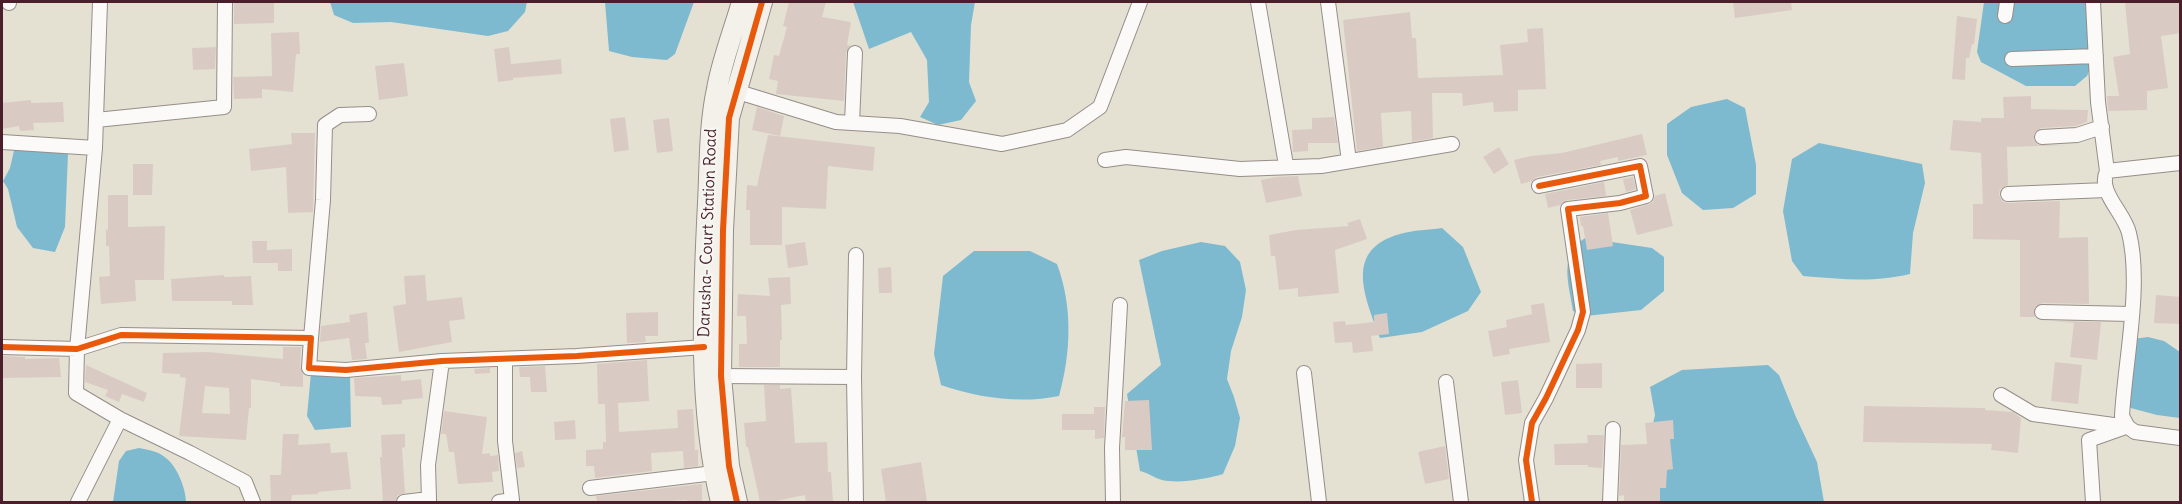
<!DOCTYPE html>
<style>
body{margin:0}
#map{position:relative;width:2182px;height:504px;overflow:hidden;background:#e4e1d3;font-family:Delius,sans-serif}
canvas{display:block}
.frame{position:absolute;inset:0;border:3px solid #4a1f2b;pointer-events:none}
</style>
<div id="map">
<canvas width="2182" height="504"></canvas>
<div class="frame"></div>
</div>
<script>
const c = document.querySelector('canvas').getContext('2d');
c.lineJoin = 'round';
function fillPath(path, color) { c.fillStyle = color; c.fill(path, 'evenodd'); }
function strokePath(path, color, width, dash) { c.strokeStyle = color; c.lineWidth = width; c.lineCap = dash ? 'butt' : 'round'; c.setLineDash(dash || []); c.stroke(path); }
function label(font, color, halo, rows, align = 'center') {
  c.font = font + ' Delius,sans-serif'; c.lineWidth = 4.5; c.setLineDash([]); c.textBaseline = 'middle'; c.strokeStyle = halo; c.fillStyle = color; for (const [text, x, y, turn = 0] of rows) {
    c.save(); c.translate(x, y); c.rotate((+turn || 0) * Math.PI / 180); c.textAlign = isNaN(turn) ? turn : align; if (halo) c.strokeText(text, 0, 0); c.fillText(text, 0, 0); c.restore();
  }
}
fillPath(new Path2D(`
 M330 2H527L525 12 508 31 488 36 391 22 353 23 334 15Z
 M605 2H694L675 54 667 60 632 57 609 51Z
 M853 2H975L971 25 969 82 976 101 961 120 938 125 920 117 929 102 927 60 911 32 869 49Z
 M1984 2H2092L2097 51 2087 76 2075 86H2026L1981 62 1977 52Z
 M1727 99 1745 108 1756 165V194L1733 208 1703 210 1682 193 1667 155V124L1691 107Z
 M1819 143 1922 164 1925 183 1913 233 1910 274C1872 283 1841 279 1803 276L1792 261 1783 211 1792 159Z
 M15 146 47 148 68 154 65 227 55 252 33 248 17 227 8 189 3 181 10 168Z
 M1442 228 1463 247 1481 292 1468 311 1422 332 1380 338C1366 299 1342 250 1400 234 1413 230 1429 230 1442 228Z
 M1585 238 1652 248 1664 257V291L1641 310 1586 316 1573 311C1569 283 1558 256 1585 238Z
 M1201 242 1225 246 1240 262 1246 290 1242 317 1231 351 1227 379 1234 397 1240 418 1235 446 1223 474C1206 479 1180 484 1162 480 1154 478 1149 473 1140 471L1127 394 1161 365 1139 260 1162 251Z
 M974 251H1030L1057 264C1073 307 1071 353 1059 396 1021 404 978 398 941 385L934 354 943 276Z
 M2148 337 2164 341 2180 352V418L2157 415 2127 407 2126 340Z
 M1768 365 1779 375 1796 417 1817 462 1824 502H1658L1645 459 1655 415 1650 387 1682 370Z
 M311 373 350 375 351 427 315 430 307 416Z
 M139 448C149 450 158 451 166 458 177 466 186 489 186 502H113L119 461 126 451Z`), '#7dbad0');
fillPath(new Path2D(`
 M234 2H274V23L234 24Z
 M789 2H826L822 17 851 22 847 45H850L846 53 844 101 776 94 778 81 769 79 774 55 779 56 787 27 783 26Z
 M1733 2H1791L1792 10 1735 18Z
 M2125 2H2181V33L2161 36 2168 88 2147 91V110L2108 111 2107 96H2119L2113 57 2130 54Z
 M1410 12 1412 38H1416L1418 78 1503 75 1500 45 1528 42 1527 29 1543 28 1546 89 1518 90V111L1494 112 1493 102 1463 106 1462 93H1432L1433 138 1412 142 1411 111 1381 113 1383 147 1357 151 1343 20Z
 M1957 16 1977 19 1974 44H1972L1969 58H1966L1965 80 1952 79Z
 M299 32 300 54H296L293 92 262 89V98L234 99 233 77 272 76 271 33Z
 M216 47 215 69 193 70 192 48Z
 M509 47 511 64 561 59 562 74 513 78V80L498 82 494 49Z
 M404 63 408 96 379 100 375 66Z
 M2031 96V109L2088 110 2087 122 2075 126 2041 128 2034 134V141L2038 145H2069L2007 147 2008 185 2000 189 1999 195 2003 202 2008 203 2060 201 2059 238 2088 237 2089 304 2042 303 2034 308 2035 317H2020V240L1973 239V204H1983L1981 153 1950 150 1953 120 1981 122V118H2004L2003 97Z
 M31 100V103L63 102 64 122 33 123 34 130 20 131 19 126 2 129V103Z
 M757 107 784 116 780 136 752 130Z
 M625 117 629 150 614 152 610 119Z
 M1334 117 1338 143H1308V151L1293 152 1292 130 1312 129V118Z
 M669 118 673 151 657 153 653 120Z
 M291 133H315L313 212 288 213 286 167 251 171 249 149 292 144Z
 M1642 134 1647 155 1618 161V157L1600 161 1601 165 1537 177 1532 181 1521 184 1514 160 1531 156 1562 153Z
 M768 135 875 147 873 171 828 166 826 209 782 207V245H750V210H746L747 185 757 186Z
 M1499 147 1509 164 1494 174 1483 157Z
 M133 164H153L152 195H133Z
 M1298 176 1302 196 1266 203 1261 180 1276 177Z
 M1633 177 1636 189 1626 192 1623 179Z
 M1604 182 1606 196 1567 200 1560 205 1548 208 1545 194Z
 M1665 193 1673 226 1637 235 1630 210 1649 204 1653 202 1655 196Z
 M108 195H128V227L165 226 164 280H135L136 301 101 304 99 277 110 276 109 246H106V229L108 230Z
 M1608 213 1613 246 1587 250 1583 226H1581L1580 217Z
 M1360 219 1367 239 1335 250 1339 293 1298 297V288L1279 290 1275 256H1271L1269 235 1296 230 1349 226 1347 223Z
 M252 241H267V250L292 249V271H278V263H253Z
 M805 242 808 265 788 268 785 245Z
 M891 267 892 293H879L878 268Z
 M224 275V277L251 276 253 305H232V301H172L171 279Z
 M425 275 427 301 462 297 465 319 449 321 452 342 399 352 393 306 406 304 404 276Z
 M790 277 791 304 781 305 782 340H780V367H739V344H747L746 316H737L738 294 770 296 768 278Z
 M2156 295 2181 297V324L2154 323Z
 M1544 303 1550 342 1509 349 1510 354 1493 357 1488 331 1507 327 1506 320 1532 314 1531 305Z
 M367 312 369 343H365L367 359 352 360 349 338 320 342 321 326 350 322 349 315Z
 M658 312V336H645L646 342 627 343 626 313Z
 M1387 313 1389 334 1371 336 1373 351 1353 353 1352 342 1335 343 1333 322 1345 321 1346 325 1374 322V315Z
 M2053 321 2101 322 2097 360 2070 357 2074 323Z
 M283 347H301L300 367 303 374V387L280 386V383L251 379V408H249L246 440 179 436 186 378 180 377V374L162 373 163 353 208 352 283 359ZM205 386 229 388 230 414 202 413Z
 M2 356 25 357V359L59 358 61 377 2 378Z
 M647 360 649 401 618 403 619 432 678 428 677 410 693 409 695 450H698V466L684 468 683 451 651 453 652 471 595 478 594 466H586V450L603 449V442H606L605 404H598L597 364Z
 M2055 362 2082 365 2078 404 2051 401Z
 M1602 363V388H1576V364Z
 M86 365 147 393 144 402 122 394 119 402 105 396 108 390 85 382Z
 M545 366 547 392H531L530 377H520L519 367Z
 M490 368V373L475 374 474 369Z
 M401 375V381L421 379 423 398 402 400V404L382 405 381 397 355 396 354 378Z
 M1518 380 1522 413 1505 415 1501 382Z
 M764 385H780V389L791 388 795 443 827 442 828 472H831L833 502H806L805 495 771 502H760L748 447H746L744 423 766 421Z
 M1149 400 1152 450H1125V437H1122L1125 401Z
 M1864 406 1985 408V410L2013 412 2021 418 2018 453 1991 450 1992 444 1863 442Z
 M1094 407H1105L1104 438 1095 439V430H1062V414H1094Z
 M444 411 487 417 482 454 490 453V456L498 455 499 471 492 472 493 482 458 484 454 452H449L446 434H441Z
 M575 420 576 439 555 440 554 422Z
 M1673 420 1674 439H1670L1673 469 1667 470 1666 488H1660V502H1624V495L1619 496 1621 445 1647 444 1645 423Z
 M283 434H299L298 445 330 443 331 453 347 452 351 489 318 492V494L292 495 291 502H271L270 475H281Z
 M402 434H405V447L402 448 405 493 398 495 395 502H383L380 457H382L381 435Z
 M1587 435H1604L1602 468 1588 467V465H1555L1554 444 1588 443Z
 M1445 446 1449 479 1425 484 1418 452Z
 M522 451 525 467 517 468 515 453Z
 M921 462 927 502H886L881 469Z
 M702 484V502H687V500L654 502H597L596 496Z`), '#d9cbc4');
const street = new Path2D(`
 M100 2 95 148 77 349 76 393 120 419 190 453 245 482 253 502
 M1258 2 1286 165
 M1328 2 1349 161
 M2093 2 2098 102 2107 171C2097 192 2124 212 2129 233 2142 285 2125 361 2122 416L2128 427 2135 432 2180 438
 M9 3V2
 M2005 16 2007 2
 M2012 59 2096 56
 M735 91 836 122 900 126 1002 144 1067 130 1100 107 1140 2
 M96 120 224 107 225 2
 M852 123 855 53
 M2042 137 2077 135 2102 127
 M2 142 95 148
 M1105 160 1126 157 1240 169 1321 166 1452 144
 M2107 171 2180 163
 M2008 194 2106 190
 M2042 312 2131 314
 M311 338 323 200 325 125 340 115 369 114
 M2 347 77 349 121 335 311 338 309 368 346 370 442 361 577 356 704 347
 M1304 373 1319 502
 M721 376 854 377 856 502
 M854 377 856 255
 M1446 382 1461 502
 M2001 395 2033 414 2128 427
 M590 488 714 473
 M429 499 428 465 442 361
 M78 502 120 419
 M404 502 429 499V502
 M499 502 512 500 505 441V359
 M1113 502 1112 448 1120 305
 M1532 502 1526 460 1532 423 1546 398 1578 330 1583 312 1568 209 1620 203 1646 196 1640 166 1539 186
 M1610 502 1613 429
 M2093 502 2089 440 2123 428`);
const secondary = new Path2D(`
 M721 502C698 407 703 301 708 203 710 165 709 126 717 89 722 60 734 30 742 2
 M737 502 729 466 721 376 723 230 729 118 762 2`);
strokePath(street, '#968d88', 16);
strokePath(secondary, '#968d88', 22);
strokePath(street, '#fbfaf8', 14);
strokePath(secondary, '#f4f1eb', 20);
strokePath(new Path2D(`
 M2 347 77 349 121 335 311 338 309 368 346 370 442 361 577 356 704 347
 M737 502 729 466 721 376 723 230 729 118 762 2
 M1532 502 1526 460 1532 423 1546 398 1578 330 1583 312 1568 209 1620 203 1646 196 1640 166 1539 186`), '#e8590c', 6);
label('16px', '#4a1f2b', '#f6f6f2', [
 ["Darusha- Court Station Road",708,233,-88]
]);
</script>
